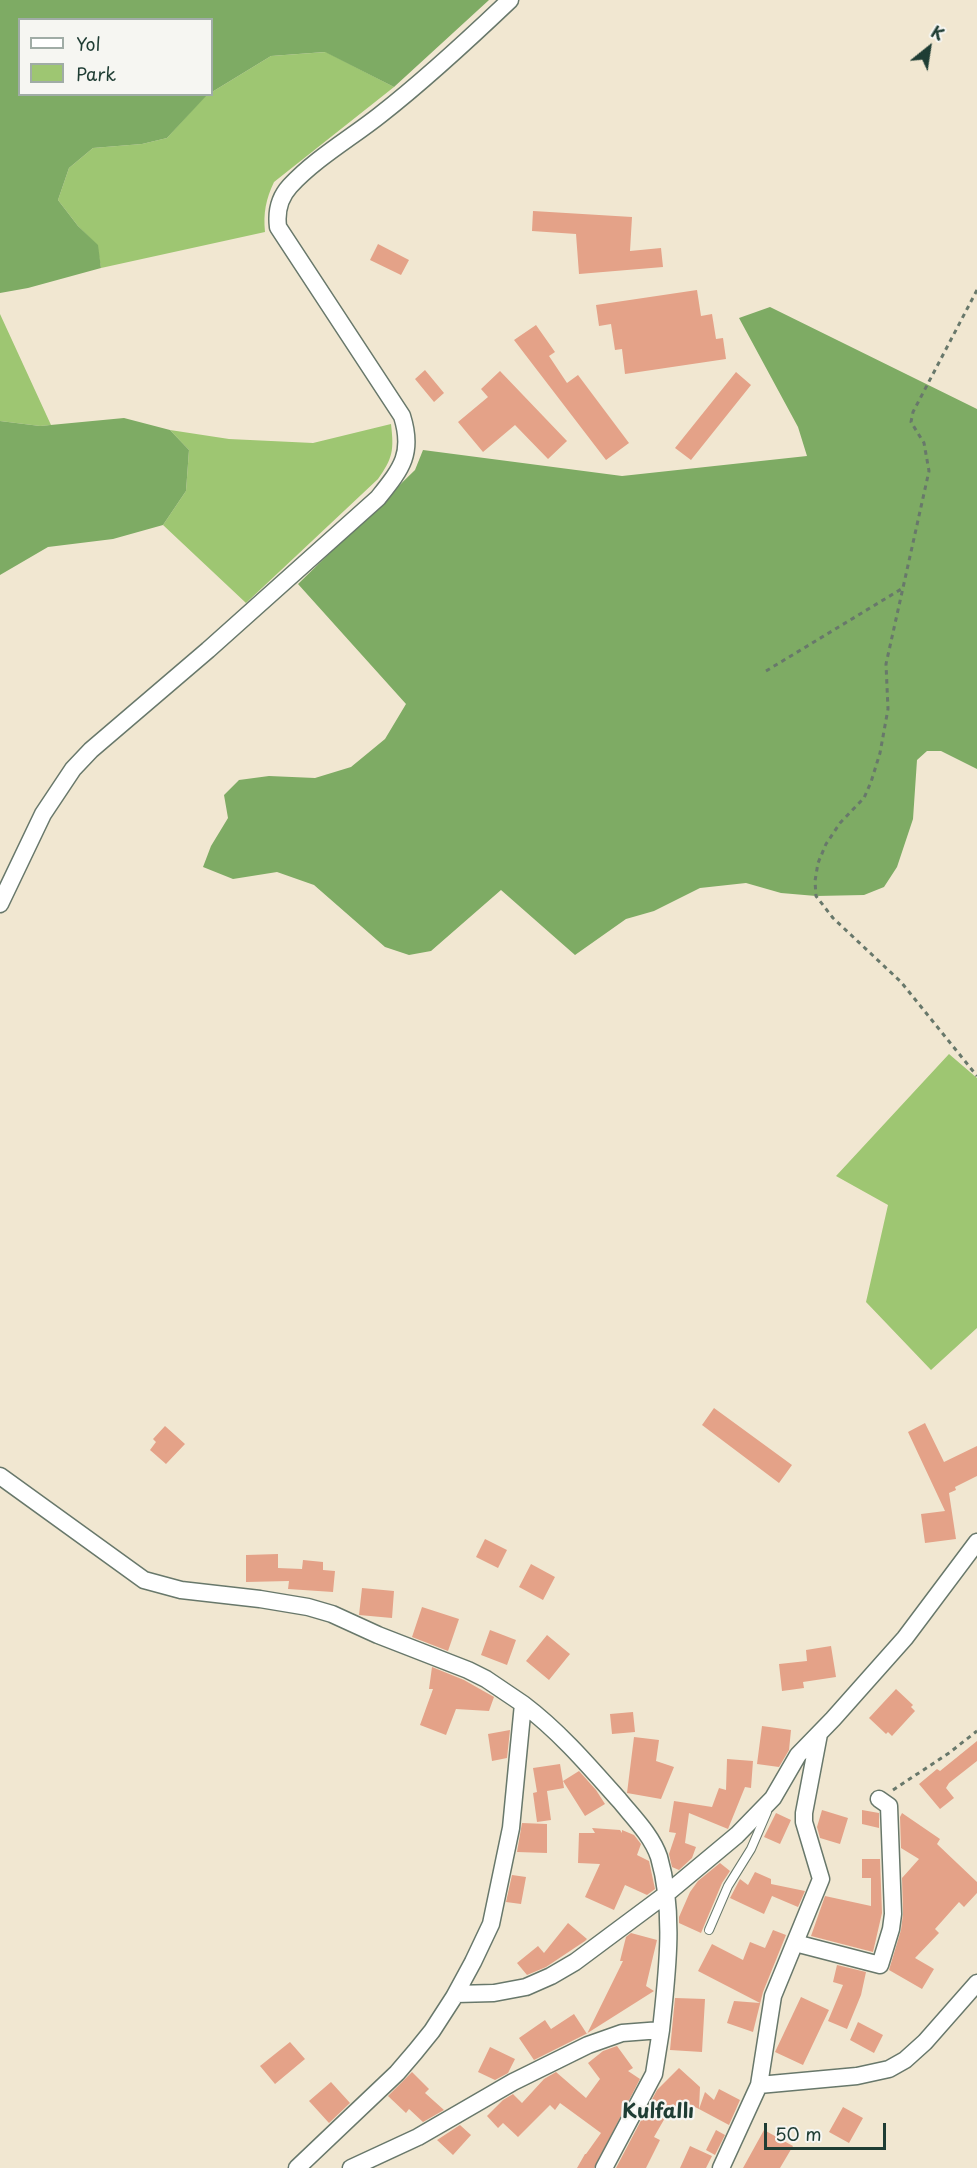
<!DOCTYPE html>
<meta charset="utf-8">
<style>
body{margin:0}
#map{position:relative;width:977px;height:2168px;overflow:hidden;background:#f1e7d1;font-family:"Playpen Sans",sans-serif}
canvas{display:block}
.legend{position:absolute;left:18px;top:18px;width:195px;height:78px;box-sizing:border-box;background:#f6f6f2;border:2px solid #a0aca6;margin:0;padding:8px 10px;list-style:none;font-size:18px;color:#1f3d34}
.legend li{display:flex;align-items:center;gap:12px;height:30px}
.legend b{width:30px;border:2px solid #a0aca6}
.north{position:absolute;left:899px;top:18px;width:60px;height:60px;-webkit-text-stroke:4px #f6f6f2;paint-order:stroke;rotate:30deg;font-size:16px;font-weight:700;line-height:24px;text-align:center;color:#1f3d34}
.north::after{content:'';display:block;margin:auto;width:21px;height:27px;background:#1f3d34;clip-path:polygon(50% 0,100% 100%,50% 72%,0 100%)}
.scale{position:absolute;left:764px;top:2123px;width:122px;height:27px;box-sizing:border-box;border:3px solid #1f3d34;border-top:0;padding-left:8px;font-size:18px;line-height:21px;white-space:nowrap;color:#1f3d34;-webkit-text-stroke:4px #f6f6f2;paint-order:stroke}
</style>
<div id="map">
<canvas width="977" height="2168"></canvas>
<ul class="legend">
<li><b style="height:8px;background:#fff"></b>Yol</li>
<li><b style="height:16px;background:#9ec672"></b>Park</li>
</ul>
<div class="north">K</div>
<div class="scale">50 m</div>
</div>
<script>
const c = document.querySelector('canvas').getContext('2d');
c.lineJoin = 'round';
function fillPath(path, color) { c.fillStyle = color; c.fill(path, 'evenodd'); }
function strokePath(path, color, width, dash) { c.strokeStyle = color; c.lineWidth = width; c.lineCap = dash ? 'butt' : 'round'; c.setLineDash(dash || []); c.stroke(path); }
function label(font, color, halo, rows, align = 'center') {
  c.font = font + ' "Playpen Sans",sans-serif'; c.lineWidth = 4.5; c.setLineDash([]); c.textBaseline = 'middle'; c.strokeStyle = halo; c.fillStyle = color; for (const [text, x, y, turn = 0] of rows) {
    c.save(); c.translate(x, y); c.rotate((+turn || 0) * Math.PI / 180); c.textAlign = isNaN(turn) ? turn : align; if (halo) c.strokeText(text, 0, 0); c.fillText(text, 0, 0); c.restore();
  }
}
fillPath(new Path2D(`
 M326 52 394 87 274 182C266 199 263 213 265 232L101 268 97 245 78 226 58 200 69 168 93 148 142 144 167 138 205 96 212 94V92L271 56Z
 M0 314 51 425 40 426 0 421Z
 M391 424C394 450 393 458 378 479L246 603 163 525 186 491 189 450 170 430 229 439 313 443Z
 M949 1054 977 1078V1328L931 1370 866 1302 888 1205 836 1176Z`), '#9ec672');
fillPath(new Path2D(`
 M0 0H489L394 87 325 52 271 56 212 92V20H20V94L207 95 167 138 142 144 93 148 69 168 58 200 78 226 98 245 101 268 28 288 0 293Z
 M770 307 977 409V769L941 751H927L917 760 913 819 897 867 884 887 864 895 816 896 781 893 746 883 700 888 654 911 626 919 575 955 501 890 431 951 409 955 385 947 314 885 277 872 233 879 203 867 211 846 228 818 224 795 239 780 269 776 315 778 351 767 385 739 406 704 298 584 415 470 423 450 622 476 807 456 798 427 739 318Z
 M124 418 170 430 189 450 186 491 163 525 113 539 48 547 0 575V421L40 426Z`), '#7eab64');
fillPath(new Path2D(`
 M533 211 632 217 630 251 661 248 663 267 579 274 576 234 532 231Z
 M378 244 409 260 401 275 370 260Z
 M697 290 701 316 712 314 716 339 723 338 726 359 625 374 622 349 615 350 611 324 599 326 596 305Z
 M536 325 555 352 549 356 567 383 578 375 629 443 606 460 514 340Z
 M425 370 444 393 434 402 415 379Z
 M500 371 567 441 548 459 515 425 483 452 458 422 488 397 481 389Z
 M736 372 751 385 691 460 675 448Z
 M714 1408 792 1465 779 1483 702 1425Z
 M925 1423 944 1462 977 1446V1476L955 1487 956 1490 949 1493 956 1539 925 1543 921 1514 945 1511 908 1432Z
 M165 1426 185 1444 166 1464 150 1450 156 1442 153 1439Z
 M485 1539 507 1550 498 1568 476 1557Z
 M278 1554V1568L302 1569 303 1560 323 1562V1570L335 1571 333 1592 288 1589 289 1581 246 1582V1555Z
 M531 1564 555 1577 543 1600 519 1587Z
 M362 1588 394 1591 392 1618 359 1615Z
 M422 1607 459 1619 448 1651 412 1637Z
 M490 1630 516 1640 507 1665 481 1655Z
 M547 1635 570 1654 549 1680 526 1661Z
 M831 1646 836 1677 803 1682 804 1688 782 1691 779 1664 807 1661 806 1650Z
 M432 1667 464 1680 494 1697 489 1711 456 1709 446 1735 420 1725 433 1689H429Z
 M896 1689 913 1705 911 1707 915 1711 892 1736 888 1732 886 1734 869 1718Z
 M633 1712 635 1732 612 1734 610 1714Z
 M762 1726 791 1730 789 1750 779 1767 757 1764Z
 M510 1730 507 1758 492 1761 488 1734Z
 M634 1737 659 1740 656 1761 674 1767 661 1799 627 1793Z
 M977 1741V1761L949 1783 946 1788 954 1798 940 1809 919 1784 937 1769 940 1771Z
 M727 1759 753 1761 751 1788 745 1787 728 1829 689 1813 685 1843 696 1847 692 1858 679 1870 672 1867 669 1854 676 1833 669 1832 674 1801 712 1807 719 1788 726 1790Z
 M560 1764 564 1788 547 1791 551 1820 537 1822 533 1793 537 1792 533 1768Z
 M579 1771 596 1790 605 1804 585 1816 563 1781Z
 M822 1810 848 1818 840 1844 820 1838 817 1827Z
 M862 1810 879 1813V1828L862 1824Z
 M776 1813 791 1820 780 1844 764 1837Z
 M902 1813 940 1839 937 1844 977 1882V1893L964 1907 959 1902 935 1929 939 1933 915 1958 934 1969 922 1989 889 1970 901 1930 903 1914 902 1878 919 1859 901 1848 900 1817Z
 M522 1823 547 1824V1853L517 1852Z
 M592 1828 620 1830 622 1833V1830L634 1835 641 1844 637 1855 649 1861 655 1889 647 1895 625 1885 614 1910 585 1897 600 1864 578 1863 579 1833H595Z
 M862 1859H880L882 1913 873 1952 811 1936 825 1896 871 1906V1878H862Z
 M720 1863 730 1871 722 1883 701 1933 679 1923V1917L690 1892 698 1881Z
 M755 1872 771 1879V1884L805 1891 798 1907 772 1896 764 1914 730 1898 740 1879 748 1885Z
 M512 1875 526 1877 521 1904 506 1902Z
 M568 1923 587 1939 585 1941 546 1967 527 1975 517 1963 538 1946 544 1953Z
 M773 1930 786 1935 763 1992 753 2032 727 2023 734 2001 760 2003 698 1971 712 1944 743 1960 750 1942 765 1948Z
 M631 1933 657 1940 646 1986 654 1991 586 2034 534 2060 519 2038 545 2020 551 2029 574 2014 587 2034 623 1961H620L626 1937Z
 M837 1965 866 1972 861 1995 847 2029 828 2021 843 1985 833 1982Z
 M801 1997 829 2010 803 2065 775 2052Z
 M675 1998 705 1999 702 2052 670 2050Z
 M858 2022 883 2035 874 2053 850 2040Z
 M290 2042 305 2059 275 2084 260 2066Z
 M617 2046 633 2068 628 2071 640 2079 594 2168H577L585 2154H586L601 2133 560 2103 555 2110 550 2105 518 2137 503 2123 498 2128 487 2116 503 2100 513 2094 522 2103 544 2079 556 2072 586 2098 600 2079 588 2063 603 2051Z
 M490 2047 515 2059 508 2073 495 2080 478 2072Z
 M679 2068 700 2087 699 2109 689 2104 681 2112 673 2104 654 2137 660 2140 646 2168H616L657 2090Z
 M412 2072 429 2089 425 2093 444 2110 423 2122 409 2109 406 2113 388 2096Z
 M331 2082 350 2103 329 2123 309 2101Z
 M719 2089 740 2100 729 2125 699 2109 705 2092 714 2100Z
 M843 2107 863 2118 849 2143 829 2132Z
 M460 2125 471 2135 453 2155 437 2140Z
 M716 2130 725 2135 715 2155 706 2150Z
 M764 2130 793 2146 780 2168H743Z
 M690 2146 712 2156 706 2168H680Z`), '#e4a288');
const service = new Path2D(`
 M709 1930 728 1886 751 1849 767 1812`);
const minor = new Path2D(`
 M0 904 43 814 73 769 91 750 208 650 378 498C401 469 414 454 402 416L278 227C276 211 279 198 290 186 316 158 351 138 380 115 426 79 468 40 510 0
 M0 1476 144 1580 181 1590 260 1599 308 1607 332 1614 378 1635 468 1670 486 1679 523 1704 511 1828 491 1924 473 1962 454 1997 432 2031 415 2052 397 2073 297 2168
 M523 1704C560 1732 589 1766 620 1801 634 1818 652 1836 659 1857 675 1912 667 1974 661 2030
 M795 1943 880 1965 891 1929 893 1914 889 1806 879 1799
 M456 1994 494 1993 526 1987 551 1976 575 1962 665 1895 737 1835 773 1798 798 1755 833 1719 905 1638 977 1542
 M759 2085 773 1996 821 1879 804 1822V1813L819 1734
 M351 2168 418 2137 513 2082 588 2045 622 2033 661 2030 654 2074 604 2168
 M721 2168 759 2085 857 2076 889 2069 905 2060 925 2042 977 1983`);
strokePath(service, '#68786b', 10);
strokePath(minor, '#68786b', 19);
strokePath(new Path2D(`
 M977 290 913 412 911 422 924 443 929 471 886 664 888 709 880 753 871 782 864 798 840 823 826 844 818 863 815 881 816 896 833 918 901 982 977 1076
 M766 671 903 588
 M893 1790 949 1753 977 1731`), '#68786b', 3, [4.5, 4.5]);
strokePath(service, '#fff', 8);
strokePath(minor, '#fff', 16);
label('bold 20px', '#1f3d34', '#f6f6f2', [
 ["Kulfallı",658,2112]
]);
</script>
